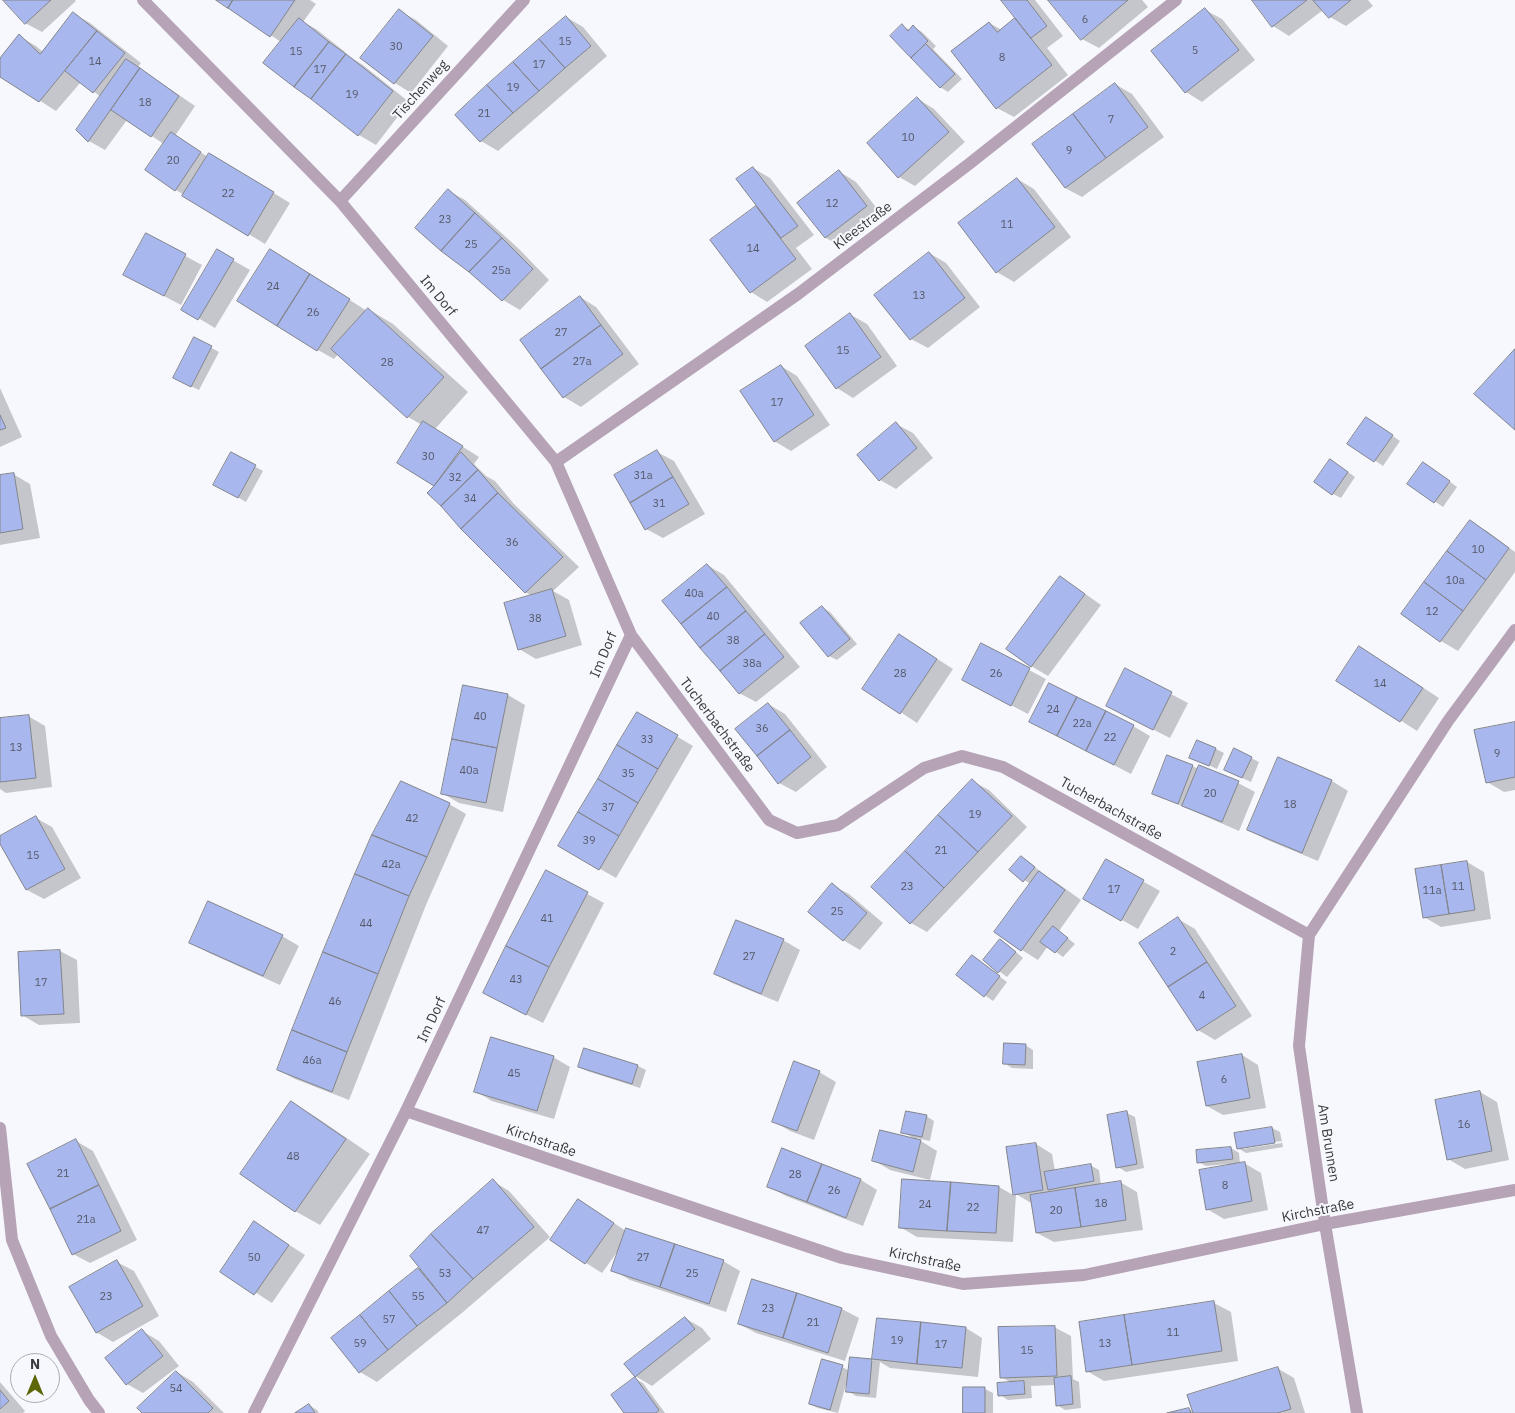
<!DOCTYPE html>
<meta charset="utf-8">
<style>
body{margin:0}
#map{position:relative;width:1515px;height:1413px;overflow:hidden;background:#f7f8fe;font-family:"IBM Plex Sans",sans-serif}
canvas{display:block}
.north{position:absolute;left:10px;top:1353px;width:50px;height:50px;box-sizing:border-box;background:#f7f8fe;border:1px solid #abacb1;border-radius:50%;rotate:0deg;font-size:14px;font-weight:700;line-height:20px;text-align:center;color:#393a3d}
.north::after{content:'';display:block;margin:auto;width:18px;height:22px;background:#5d6709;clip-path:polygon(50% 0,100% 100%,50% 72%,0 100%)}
</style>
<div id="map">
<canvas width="1515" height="1413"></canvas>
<div class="north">N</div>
</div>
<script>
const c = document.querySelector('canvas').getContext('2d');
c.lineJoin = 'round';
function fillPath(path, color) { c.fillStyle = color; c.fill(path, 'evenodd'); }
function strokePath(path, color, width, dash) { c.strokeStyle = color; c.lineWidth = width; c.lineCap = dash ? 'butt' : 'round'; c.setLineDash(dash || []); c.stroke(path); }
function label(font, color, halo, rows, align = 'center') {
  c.font = font + ' "IBM Plex Sans",sans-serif'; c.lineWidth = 4; c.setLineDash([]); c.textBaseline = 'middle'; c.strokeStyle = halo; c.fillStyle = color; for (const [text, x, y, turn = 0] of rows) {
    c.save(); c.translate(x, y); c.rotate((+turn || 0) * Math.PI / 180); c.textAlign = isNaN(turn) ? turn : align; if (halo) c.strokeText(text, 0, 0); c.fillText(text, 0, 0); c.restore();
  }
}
fillPath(new Path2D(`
 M5 0H75L76 1 42 32 25 23Z
 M218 0H310L316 4 303 22 316 29 345 52 344 53 363 65 409 102 376 145 359 135 265 62 281 42Z
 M1002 0H1035L1063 36 1047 48 1068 75 1014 117 997 108 989 23 1002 30 1017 18Z
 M1049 0H1142L1148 7 1099 48 1082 39Z
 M1253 0H1368L1373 6 1346 26 1330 17 1323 10 1289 36 1273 26Z
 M1205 10 1222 19 1255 60 1202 102 1186 92Z
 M399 11 416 20 448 46 411 93 395 83 362 58Z
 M74 14 90 23 141 63 138 67 195 106 175 136 208 157 226 164 290 203 265 244 176 190 147 170 164 144 127 120 105 150 89 141 101 97 81 82 56 111 0 75V60L19 36 36 46 43 52Z
 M566 17 583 27 607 56 498 151 481 141 457 115Z
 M902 26 910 30 914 27 922 32 936 46 933 49 962 79 948 92 940 87 892 36Z
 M1115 84 1132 94 1164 137 1082 197 1065 188Z
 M918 99 934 109 965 142 915 186 899 177Z
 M753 168 770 178 814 235 796 248 812 269 767 302 751 292 712 240 758 206Z
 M840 172 856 182 883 216 842 247 826 238Z
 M1017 179 1034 189 1071 237 1014 282 997 272 960 224Z
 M449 191 465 200 519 249 549 280 520 310 503 300 470 271Z
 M146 235 202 265 181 305 141 284Z
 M217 251 250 270 215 328 183 309Z
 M929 253 946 263 980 307 928 348 911 339Z
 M287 260 367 311 368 309 393 324 468 392 435 429 479 457 474 464 486 476 495 481 514 504 579 567 553 591 569 600 582 645 536 659 519 649 532 596 525 592 436 486 398 462 422 425 408 417 338 354 334 359 318 350Z
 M580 297 596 307 639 364 581 407 564 397Z
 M851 315 867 324 897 366 853 398 837 388Z
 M195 339 219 352 199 390 182 382Z
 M781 366 797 376 830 425 791 451 774 441Z
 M0 388 22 437 0 447Z
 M1374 423 1400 441 1383 466 1349 443Z
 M896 424 913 433 933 458 896 489 880 480Z
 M657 452 674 461 705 514 663 538 646 529Z
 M231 453 263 471 246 502 215 484Z
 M1331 460 1355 477 1341 498 1333 494Z
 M1431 468 1457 487 1443 507 1409 483Z
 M13 474 30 484 40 538 0 545V477Z
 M1470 522 1487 531 1515 552V572L1458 651 1441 641 1403 614Z
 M707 565 724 575 800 667 756 702 739 693Z
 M1060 578 1077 588 1101 605 1048 676 1031 666Z
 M822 607 830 612 857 644 837 660 829 656Z
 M900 635 953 669 917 723 864 688Z
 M982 645 1046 679 1028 714 980 689Z
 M1376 657 1439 698 1417 731 1338 680Z
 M1125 670 1188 703 1170 738 1124 715Z
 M464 686 508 695 525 705 503 812 459 803 442 793Z
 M768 704 785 714 827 767 796 792 779 783Z
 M637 713 693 746 616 878 560 846Z
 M28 716 45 726 52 787 6 793 0 789V720Z
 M1031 722 1133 726 1150 736 1131 774Z
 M1515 723V790L1504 792 1487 782Z
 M1216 749 1224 753 1217 769 1191 757Z
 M1251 758 1259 762 1251 782 1233 774Z
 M1278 759 1332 781 1348 791 1318 861 1265 839 1249 830Z
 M1192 766 1199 769 1238 783 1255 792 1239 831 1154 794Z
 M972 781 989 790 1027 827 927 932 911 923Z
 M449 804 466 814 426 905 349 1100 295 1079 278 1070Z
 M36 818 52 827 81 878 44 899 27 890 0 841V838Z
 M1021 857 1029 862 1042 873 1041 874 1056 882 1081 900 1059 931 1075 944 1063 957 1048 946 1038 960 1022 950 996 932 1031 884 1024 880Z
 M1107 861 1160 891 1138 929 1085 899Z
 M1467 862 1484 872 1491 919 1441 927 1424 917Z
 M546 872 604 903 543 1023 501 1002Z
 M832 885 849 894 883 923 860 950 843 940Z
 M1178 919 1195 929 1252 1016 1215 1040 1198 1030Z
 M282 936 299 946 280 985 207 952 191 942Z
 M783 940 800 950 778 1002 732 983 715 974Z
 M1001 940 1008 945 1023 958 1007 977 984 960Z
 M60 951 77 960 80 1023 39 1025 22 1015Z
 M972 956 1007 982 993 1001 957 975Z
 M1025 1045 1033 1050V1069L1012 1068 1004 1063Z
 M1242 1055 1258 1065 1266 1108 1223 1115 1207 1106Z
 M553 1057 570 1067 554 1119 492 1101 475 1091Z
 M579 1066H638L646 1070 640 1088 587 1071Z
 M819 1072 836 1082 814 1140 790 1131 773 1121Z
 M1480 1092 1497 1102 1509 1160 1465 1169 1448 1159Z
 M292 1103 316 1117 370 1154 320 1225 295 1211Z
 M1127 1113 1135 1117 1144 1168 1126 1172 1118 1167Z
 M926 1116 934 1121 930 1141 916 1138 937 1151 930 1180 890 1170 873 1160 915 1139 903 1132Z
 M1272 1128 1280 1132 1283 1147 1246 1153 1238 1148 1236 1134ZM1281 1141 1282 1143 1243 1149V1147Z
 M76 1141 93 1151 137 1240 90 1263 73 1254Z
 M1036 1144 1052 1154 1055 1171 1090 1165 1099 1170 1101 1185 1120 1182 1137 1192 1143 1230 1054 1242 1037 1233 1031 1203 1016 1194 1013 1242 917 1237 900 1227 999 1187 1015 1196 1008 1148Z
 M1231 1148 1239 1153 1240 1164 1244 1163 1261 1173 1268 1210 1224 1219 1207 1209 1228 1164 1206 1166 1198 1162Z
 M783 1150 861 1180 877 1190 863 1226 786 1196 769 1187Z
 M493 1181 509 1191 550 1237 463 1312 377 1382 360 1372 333 1338 420 1268Z
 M579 1200 626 1231 723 1261 740 1271 726 1312 630 1280 613 1270 620 1248 602 1273 586 1263 551 1239Z
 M255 1223 305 1255 272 1303 222 1271Z
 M117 1262 134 1271 159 1316 113 1342 96 1332Z
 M753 1281 842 1309 859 1318 845 1361 756 1333 739 1324Z
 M1214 1303 1231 1312 1238 1361 1104 1381 1087 1371Z
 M685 1318 702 1328 711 1339 652 1386 635 1376Z
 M878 1319 966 1328 982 1338 978 1377 890 1368 880 1362 876 1398 856 1396 848 1391 847 1381 838 1413 818 1408 810 1404 842 1367 850 1371 851 1358 873 1361Z
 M1054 1327 1071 1336 1073 1379 1079 1382 1081 1408 1065 1410 1057 1405 1055 1385 1031 1386 1032 1398 1008 1400 1000 1395 1012 1383 1001 1377Z
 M142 1331 159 1341 179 1366 143 1393 127 1384Z
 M1277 1368 1294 1378 1305 1413H1172L1189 1409 1194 1412Z
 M177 1372 193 1382 224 1413H144Z
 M635 1379 643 1383 665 1413H626Z
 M0 1382 25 1411 23 1413H0Z
 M985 1389 993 1393V1413H965Z
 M309 1405 317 1410 319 1413H297Z`), '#0003');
const building = new Path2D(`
 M3 0H51L25 24Z
 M216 0H233L228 8Z
 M233 0H295L270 37 228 8Z
 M1001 0H1027L1047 26 1031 38Z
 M1048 0H1128L1081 40Z
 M1252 0H1307L1272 27Z
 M1313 0H1351L1329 18Z
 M1205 8 1239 50 1185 93 1151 51Z
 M399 9 433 36 394 84 360 58Z
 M73 12 97 31 39 102 0 77V58L19 34 40 54Z
 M566 16 591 46 565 68 539 39Z
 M299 18 329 42 294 87 263 63Z
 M1015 18 1052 65 996 109 951 51 989 22 997 32Z
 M902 24 908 31 913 25 928 41 911 58 890 36Z
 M97 31 125 53 93 93 65 71Z
 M539 39 565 68 539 91 513 62Z
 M329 42 346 54 311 99 294 87Z
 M926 44 955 74 940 88 911 58Z
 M346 54 393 91 358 136 311 99Z
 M126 59 140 68 88 142 76 130Z
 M513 62 539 91 513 113 487 85Z
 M140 68 179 96 151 137 111 110Z
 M1115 83 1148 127 1106 158 1073 114Z
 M487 85 513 113 480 142 455 115Z
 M917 97 949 132 898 178 867 143Z
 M1073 114 1106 158 1065 188 1032 144Z
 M171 132 201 152 175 191 145 170Z
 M209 153 274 192 248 236 182 196Z
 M753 167 798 226 781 238 736 179Z
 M839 170 867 206 825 238 797 203Z
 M1017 178 1055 227 996 273 958 223Z
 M448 189 475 213 441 251 415 228Z
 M756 206 796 259 750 293 710 240Z
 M475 213 502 238 469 272 441 251Z
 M146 233 186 254 164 296 123 275Z
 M502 238 533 269 502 301 469 272Z
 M217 249 234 259 198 320 181 310Z
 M270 249 310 274 277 326 237 301Z
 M929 252 965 298 910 340 874 295Z
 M310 274 350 299 317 351 277 326Z
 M580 296 601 325 541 369 520 340Z
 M368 308 444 377 407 418 331 349Z
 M850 313 881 357 836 389 805 346Z
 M601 325 623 354 563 398 541 369Z
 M194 337 212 346 191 387 173 378Z
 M1515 349V430L1474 394Z
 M781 365 814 415 774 442 740 391Z
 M0 415 6 428 0 430Z
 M1366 417 1393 435 1374 462 1347 444Z
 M423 421 463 446 434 486 397 463Z
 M896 422 917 448 879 481 857 455Z
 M657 450 673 477 630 503 614 475Z
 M231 452 256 465 238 498 213 485Z
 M461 452 478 470 441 506 427 493 434 486Z
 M1330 459 1348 472 1332 495 1314 482Z
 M1423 462 1450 481 1434 503 1407 484Z
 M478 470 498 493 461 529 441 506Z
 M14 473 23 529 0 533V475Z
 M673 477 689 504 645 530 630 503Z
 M498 493 563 557 525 593 461 529Z
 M1470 520 1509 548 1486 580 1447 551Z
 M1447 551 1486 580 1463 611 1424 582Z
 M707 564 727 587 681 624 662 601Z
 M1060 576 1085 594 1031 667 1006 649Z
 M1424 582 1463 611 1440 642 1401 614Z
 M727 587 746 611 700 648 681 624Z
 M552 589 566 636 518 650 504 603Z
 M822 606 850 639 828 657 800 623Z
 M746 611 765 634 720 671 700 648Z
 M765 634 784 657 739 694 720 671Z
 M899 634 937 659 900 714 862 689Z
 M981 643 1030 668 1011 706 962 680Z
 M1359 646 1423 688 1400 722 1336 681Z
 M1125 668 1172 692 1153 730 1106 706Z
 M1049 683 1077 697 1057 736 1029 722Z
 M463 685 508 694 497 748 452 739Z
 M1077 697 1106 711 1086 751 1057 736Z
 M768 703 790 730 757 756 735 729Z
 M1106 711 1134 725 1114 765 1086 751Z
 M637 712 678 735 658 769 617 745Z
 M29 715 36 778 0 782V718Z
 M1515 722V777L1486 783 1474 730Z
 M790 730 811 757 778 784 757 756Z
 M452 739 497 748 486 803 441 794Z
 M1197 740 1216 748 1209 766 1189 758Z
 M617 745 658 769 638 803 598 779Z
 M1234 748 1252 757 1242 778 1224 770Z
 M1167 755 1193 765 1178 804 1152 794Z
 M1278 757 1332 780 1302 853 1247 830Z
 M1199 765 1239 781 1222 822 1182 806Z
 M598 779 638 803 619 836 578 812Z
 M972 779 1012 816 978 852 938 815Z
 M401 781 450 803 427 857 372 835Z
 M578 812 619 836 599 870 558 846Z
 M938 815 978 852 944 888 905 851Z
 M36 816 65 869 26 890 0 844V836Z
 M372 835 427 857 409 896 355 874Z
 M905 851 944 888 910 924 871 887Z
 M1021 856 1035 867 1023 882 1009 870Z
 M1106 859 1144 880 1121 921 1083 899Z
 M1467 861 1475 910 1449 914 1441 865Z
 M1441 865 1449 914 1423 918 1415 869Z
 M546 870 588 892 549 967 506 946Z
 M1039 871 1065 890 1021 951 994 932Z
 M355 874 409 896 378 974 323 952Z
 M832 883 867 913 843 941 808 912Z
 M208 901 283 935 263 976 189 943Z
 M1178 917 1207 962 1168 987 1139 943Z
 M736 920 784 939 761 994 714 974Z
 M1053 926 1068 938 1055 953 1040 942Z
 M1000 939 1016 952 998 973 983 960Z
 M506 946 549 967 526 1015 483 993Z
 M60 950 64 1014 21 1016 18 952Z
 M323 952 378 974 347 1052 292 1030Z
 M972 955 1000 976 984 997 956 975Z
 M1207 962 1236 1006 1197 1031 1168 987Z
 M292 1030 347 1052 332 1092 277 1070Z
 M491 1037 554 1056 537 1111 474 1092Z
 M1004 1043 1026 1044 1025 1065 1003 1064Z
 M584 1048 638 1065 632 1084 578 1067Z
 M1242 1054 1250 1098 1206 1106 1197 1062Z
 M794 1061 820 1071 797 1131 772 1122Z
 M1480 1091 1492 1151 1447 1160 1435 1100Z
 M291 1101 346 1139 295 1212 240 1174Z
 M906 1111 927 1115 922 1137 901 1133Z
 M1127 1111 1137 1164 1116 1168 1107 1115Z
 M1272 1127 1275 1143 1237 1149 1234 1133Z
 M880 1130 921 1140 913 1172 872 1161Z
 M76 1139 99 1185 50 1209 27 1164Z
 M1036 1143 1043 1190 1013 1195 1006 1147Z
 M1231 1147 1233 1159 1197 1163 1196 1150Z
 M782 1148 822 1164 807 1202 767 1187Z
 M1245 1162 1252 1201 1206 1210 1199 1170Z
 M822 1164 861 1179 846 1218 807 1202Z
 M1091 1164 1094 1181 1048 1190 1044 1172Z
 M493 1179 534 1227 473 1279 431 1234Z
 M902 1179 951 1182 947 1231 899 1228Z
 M1121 1181 1126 1220 1081 1227 1075 1188Z
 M951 1182 999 1186 996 1233 947 1231Z
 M99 1185 121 1231 72 1255 50 1209Z
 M1075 1188 1081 1227 1036 1233 1030 1195Z
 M578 1199 614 1223 585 1264 550 1240Z
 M254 1221 289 1245 254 1295 220 1272Z
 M626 1228 675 1244 660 1287 611 1271Z
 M431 1234 473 1279 447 1303 410 1256Z
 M675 1244 724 1260 709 1304 660 1287Z
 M117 1260 143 1306 96 1333 69 1287Z
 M418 1268 447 1303 417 1326 389 1291Z
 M752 1279 797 1293 783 1338 738 1324Z
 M389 1291 417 1326 388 1350 360 1315Z
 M797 1293 842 1308 828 1353 783 1338Z
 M1214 1301 1222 1351 1132 1365 1124 1315Z
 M360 1315 388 1350 359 1373 331 1338Z
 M1124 1315 1132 1365 1086 1372 1079 1322Z
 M685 1317 695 1329 635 1377 624 1364Z
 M877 1318 921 1322 917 1364 872 1359Z
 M921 1322 966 1327 962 1368 917 1364Z
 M1055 1326 1057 1376 1000 1378 998 1327Z
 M142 1329 163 1356 126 1385 105 1358Z
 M850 1357 872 1359 869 1394 846 1392Z
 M822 1359 843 1365 830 1410 809 1404Z
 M1278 1367 1291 1409 1277 1413H1193L1187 1395Z
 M176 1371 213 1408 208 1413H142L137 1408Z
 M1071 1376 1073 1404 1056 1406 1054 1378Z
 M635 1377 659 1410 656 1413H624L611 1395Z
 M1024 1381 1025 1394 998 1396 997 1383Z
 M963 1387H985V1413H963Z
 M0 1390 9 1401 0 1409Z
 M309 1404 315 1413H295Z
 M1189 1408 1191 1413H1167Z`);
fillPath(building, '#a8b7ed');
strokePath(building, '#83858c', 1);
strokePath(new Path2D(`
 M143 0 340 201 556 462 631 635 406 1111 254 1413
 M340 201 524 0
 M556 462 798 294 969 164 1176 0
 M631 635 769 820 797 833 838 825 924 768 962 756 1003 767 1309 935 1448 721 1515 630
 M1309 935 1299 1046 1325 1224 1357 1413
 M406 1111 842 1258 963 1284 1084 1275 1325 1224 1515 1190
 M0 1128 12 1240 51 1336 89 1400 99 1413`), '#b6a3b6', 12);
label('11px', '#555969', null, [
 ["6",1085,20],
 ["15",565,42],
 ["30",396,47],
 ["5",1195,51],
 ["15",296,52],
 ["8",1002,58],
 ["14",95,62],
 ["17",539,65],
 ["17",320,70],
 ["19",513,88],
 ["19",352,95],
 ["18",145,103],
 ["21",484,114],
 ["7",1111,120],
 ["10",908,138],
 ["9",1069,151],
 ["20",173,161],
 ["22",228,194],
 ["12",832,204],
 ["23",445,220],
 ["11",1007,225],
 ["25",471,245],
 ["14",753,249],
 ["25a",501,271],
 ["24",273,287],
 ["13",919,296],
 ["26",313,313],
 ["27",561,333],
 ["15",843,351],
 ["27a",582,362],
 ["28",387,363],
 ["17",777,403],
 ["30",428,457],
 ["31a",643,476],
 ["32",455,478],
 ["34",470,499],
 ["31",659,504],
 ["36",512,543],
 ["10",1478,550],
 ["10a",1455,581],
 ["40a",694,594],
 ["12",1432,612],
 ["40",713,617],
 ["38",535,619],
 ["38",733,641],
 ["38a",752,664],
 ["28",900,674],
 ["26",996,674],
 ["14",1380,684],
 ["24",1053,710],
 ["40",480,717],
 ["22a",1082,724],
 ["36",762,729],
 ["22",1110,738],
 ["33",647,740],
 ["13",16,748],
 ["9",1497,754],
 ["40a",469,771],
 ["35",628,774],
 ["20",1210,794],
 ["18",1290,805],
 ["37",608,808],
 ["19",975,815],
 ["42",412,819],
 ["39",589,841],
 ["21",941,851],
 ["15",33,856],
 ["42a",391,865],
 ["23",907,887],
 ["11",1458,887],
 ["17",1114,890],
 ["11a",1432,891],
 ["25",837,912],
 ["41",547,919],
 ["44",366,924],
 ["2",1173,952],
 ["27",749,957],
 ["43",516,980],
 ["17",41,983],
 ["4",1202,996],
 ["46",335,1002],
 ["46a",312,1061],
 ["45",514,1074],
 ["6",1224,1080],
 ["16",1464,1125],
 ["48",293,1157],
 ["21",63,1174],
 ["28",795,1175],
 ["8",1225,1186],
 ["26",834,1191],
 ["18",1101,1204],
 ["24",925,1205],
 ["22",973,1208],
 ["20",1056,1211],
 ["21a",86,1220],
 ["47",483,1231],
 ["50",254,1258],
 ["27",643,1258],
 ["53",445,1274],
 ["25",692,1274],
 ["23",106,1297],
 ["55",418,1297],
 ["23",768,1309],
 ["57",389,1320],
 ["21",813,1323],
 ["11",1173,1333],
 ["19",897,1341],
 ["59",360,1344],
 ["13",1105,1344],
 ["17",941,1345],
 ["15",1027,1351],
 ["54",176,1389]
]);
label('14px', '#393a3d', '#f7f8fe', [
 ["Tischenweg",421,90,-48],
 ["Kleestraße",863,226,-37],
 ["Im Dorf",438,296,50],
 ["Im Dorf",604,655,-67],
 ["Tucherbachstraße",717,725,53],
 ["Tucherbachstraße",1111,809,29],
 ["Im Dorf",432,1020,-65],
 ["Kirchstraße",541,1141,19],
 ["Am Brunnen",1328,1143,81],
 ["Kirchstraße",1318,1211,-11],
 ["Kirchstraße",925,1260,12]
]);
</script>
